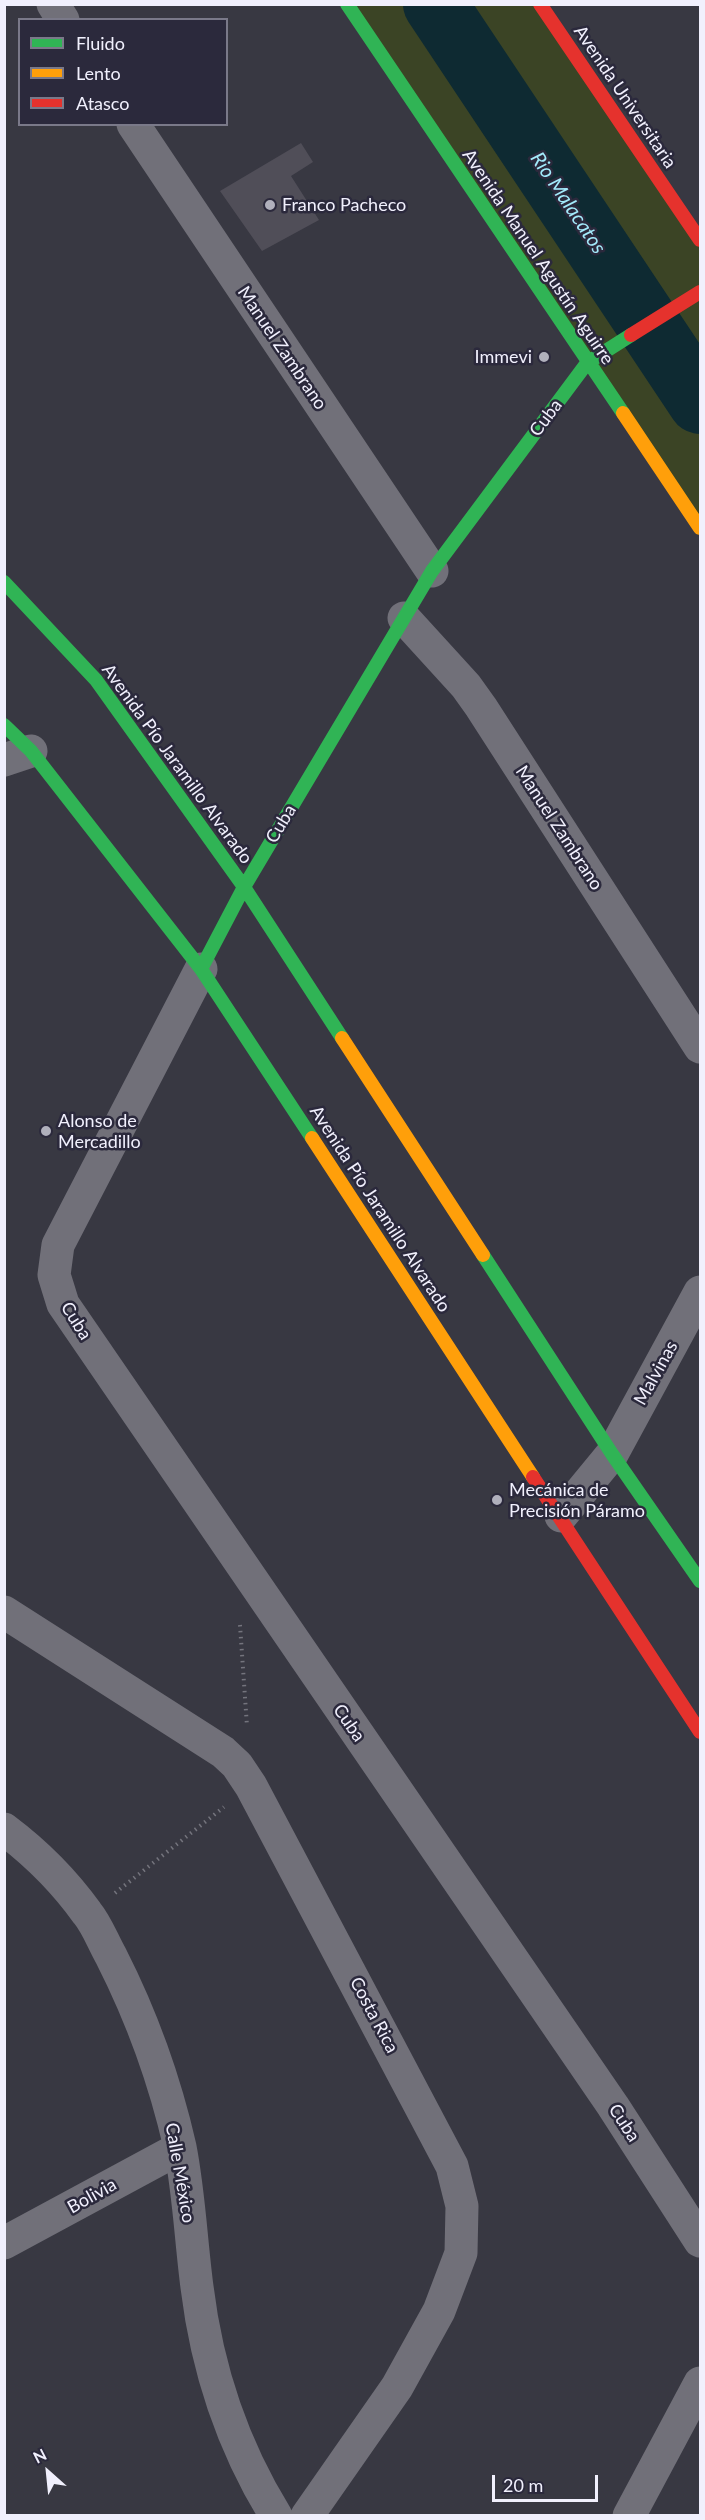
<!DOCTYPE html>
<meta charset="utf-8">
<style>
body{margin:0}
#map{position:relative;width:705px;height:2520px;overflow:hidden;background:#383842;font-family:Lato,sans-serif}
canvas{display:block}
.frame{position:absolute;inset:0;border:6px solid #f1f0fd;pointer-events:none}
.legend{position:absolute;left:18px;top:18px;width:210px;height:108px;box-sizing:border-box;background:#2b293c;border:2px solid #7a7989;margin:0;padding:8px 10px;list-style:none;font-size:18px;color:#f1f0fd}
.legend li{display:flex;align-items:center;gap:12px;height:30px}
.legend b{width:30px;border:2px solid #7a7989}
.north{position:absolute;left:18px;top:2442px;width:60px;height:60px;-webkit-text-stroke:4px #2b293c;paint-order:stroke;rotate:333deg;font-size:16px;font-weight:700;line-height:24px;text-align:center;color:#f1f0fd}
.north::after{content:'';display:block;margin:auto;width:21px;height:27px;background:#f1f0fd;clip-path:polygon(50% 0,100% 100%,50% 72%,0 100%)}
.scale{position:absolute;left:492px;top:2475px;width:106px;height:27px;box-sizing:border-box;border:3px solid #f1f0fd;border-top:0;padding-left:8px;font-size:18px;line-height:21px;white-space:nowrap;color:#f1f0fd;-webkit-text-stroke:4px #2b293c;paint-order:stroke}
</style>
<div id="map">
<canvas width="705" height="2520"></canvas>
<div class="frame"></div>
<ul class="legend">
<li><b style="height:8px;background:#30b455"></b>Fluido</li>
<li><b style="height:8px;background:#ff9f0a"></b>Lento</li>
<li><b style="height:8px;background:#e5322d"></b>Atasco</li>
</ul>
<div class="north">N</div>
<div class="scale">20 m</div>
</div>
<script>
const c = document.querySelector('canvas').getContext('2d');
c.lineJoin = 'round';
function fillPath(path, color) { c.fillStyle = color; c.fill(path, 'evenodd'); }
function strokePath(path, color, width, dash) { c.strokeStyle = color; c.lineWidth = width; c.lineCap = dash ? 'butt' : 'round'; c.setLineDash(dash || []); c.stroke(path); }
function label(font, color, halo, rows, align = 'center') {
  c.font = font + ' Lato,sans-serif'; c.lineWidth = 5; c.setLineDash([]); c.textBaseline = 'middle'; c.strokeStyle = halo; c.fillStyle = color; for (const [text, x, y, turn = 0] of rows) {
    c.save(); c.translate(x, y); c.rotate((+turn || 0) * Math.PI / 180); c.textAlign = isNaN(turn) ? turn : align; if (halo) c.strokeText(text, 0, 0); c.fillText(text, 0, 0); c.restore();
  }
}
fillPath(new Path2D(`
 M347 5H540L700 240V528Z`), '#3b4425');
strokePath(new Path2D(`
 M435 4 700 402`), '#0e2a32', 64);
fillPath(new Path2D(`
 M301 143 313 162 291 176 319 220 262 251 220 191Z`), '#504e58');
strokePath(new Path2D(`
 M240 1625 247 1726
 M115 1893 224 1807`), '#74747d', 4, [1.5, 4.5]);
strokePath(new Path2D(`
 M53 4 63 20
 M133 124 432 571
 M404 618 466 686 481 707 700 1047
 M4 760 31 751
 M201 969 58 1245 54 1275 63 1304 613 2106 700 2241
 M561 1516 612 1454 700 1292
 M4 1612 223 1752 237 1765 251 1786 452 2166 462 2206 461 2253 439 2311 397 2387 307 2516
 M4 1829C36 1853 64 1881 87 1913 97 1925 103 1942 111 1956 142 2017 165 2081 180 2147 189 2193 191 2241 197 2287 207 2369 232 2445 276 2516
 M4 2243 180 2148
 M629 2516 700 2383`), '#717079', 33);
strokePath(new Path2D(`
 M347 4 623 413
 M4 582 96 680 244 887 342 1038
 M4 725 31 751 201 969 312 1138
 M201 969 244 887 432 571 587 363 631 335
 M483 1255 612 1454 700 1581`), '#30b455', 14);
strokePath(new Path2D(`
 M623 413 700 528
 M342 1038 483 1255
 M312 1138 533 1477`), '#ff9f0a', 14);
strokePath(new Path2D(`
 M540 4 700 240
 M631 335 700 292
 M533 1477 700 1732`), '#e5322d', 14);
for (const [x, y, r, color] of [
 [270,205,6,"#b0b0bc"],
 [544,357,6,"#b0b0bc"],
 [46,1131,6,"#b0b0bc"],
 [497,1500,6,"#b0b0bc"]
]) { const dot = new Path2D(); dot.arc(x, y, r, 0, 2 * Math.PI); c.fillStyle = color; c.fill(dot); strokePath(dot, '#2b293c', 2); }
label('18px', '#f1f0fd', '#2b293c', [
 ["Avenida Universitaria",625,97,56],
 ["Avenida Manuel Agustín Aguirre",538,257,56],
 ["Manuel Zambrano",282,348,56],
 ["Cuba",546,418,-53],
 ["Avenida Pío Jaramillo Alvarado",177,764,54],
 ["Cuba",281,824,-59],
 ["Manuel Zambrano",559,828,57],
 ["Avenida Pío Jaramillo Alvarado",380,1209,57],
 ["Cuba",76,1321,58],
 ["Malvinas",656,1373,-61],
 ["Cuba",349,1723,55],
 ["Costa Rica",374,2015,62],
 ["Cuba",624,2123,57],
 ["Calle México",180,2173,80],
 ["Bolivia",92,2196,-29]
]);
label('18px', '#f1f0fd', '#2b293c', [
 ["Franco Pacheco",282,205],
 ["Immevi",532,357,"right"],
 ["Alonso de",58,1121],
 ["Mercadillo",58,1142],
 ["Mecánica de",509,1490],
 ["Precisión Páramo",509,1511]
], 'left');
label('italic 20px', '#a3eafb', '#2b293c', [
 ["Rio Malacatos",568,203,56]
]);
</script>
